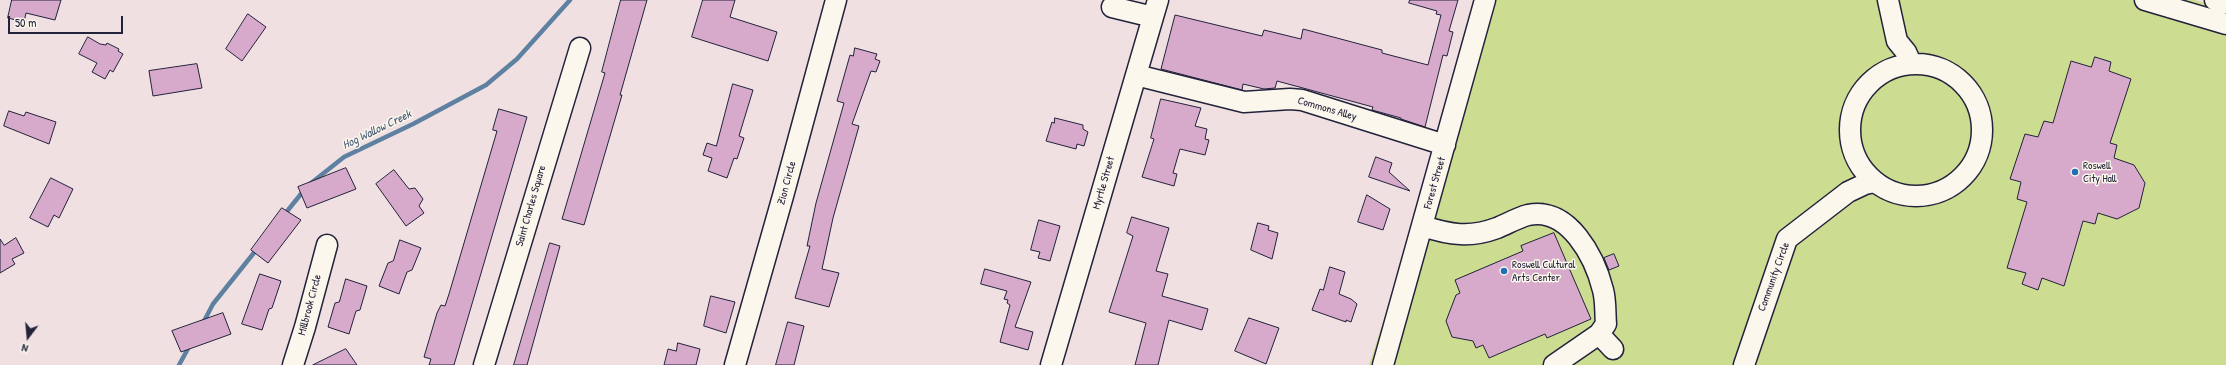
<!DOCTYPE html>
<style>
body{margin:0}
#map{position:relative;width:2226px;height:365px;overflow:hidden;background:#f0e0e2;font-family:"Patrick Hand",sans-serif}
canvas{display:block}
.north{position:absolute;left:8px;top:317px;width:40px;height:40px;-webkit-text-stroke:3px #fbf7ec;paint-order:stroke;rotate:196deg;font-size:11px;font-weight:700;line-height:16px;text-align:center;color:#22223b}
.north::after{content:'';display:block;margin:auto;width:14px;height:18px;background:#22223b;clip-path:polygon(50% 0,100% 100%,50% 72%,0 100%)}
.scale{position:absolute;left:8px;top:16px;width:115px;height:18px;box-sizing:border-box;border:2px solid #22223b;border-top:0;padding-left:5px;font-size:12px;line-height:14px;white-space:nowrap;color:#22223b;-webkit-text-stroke:3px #fbf7ec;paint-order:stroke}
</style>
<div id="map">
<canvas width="2226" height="365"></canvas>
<div class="north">N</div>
<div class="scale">50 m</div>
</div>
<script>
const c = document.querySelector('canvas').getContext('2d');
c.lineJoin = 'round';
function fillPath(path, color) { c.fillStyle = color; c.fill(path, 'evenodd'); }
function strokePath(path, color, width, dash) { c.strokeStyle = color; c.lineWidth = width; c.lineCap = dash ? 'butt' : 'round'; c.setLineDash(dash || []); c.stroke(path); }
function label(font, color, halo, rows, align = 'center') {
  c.font = font + ' "Patrick Hand",sans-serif'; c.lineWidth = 3; c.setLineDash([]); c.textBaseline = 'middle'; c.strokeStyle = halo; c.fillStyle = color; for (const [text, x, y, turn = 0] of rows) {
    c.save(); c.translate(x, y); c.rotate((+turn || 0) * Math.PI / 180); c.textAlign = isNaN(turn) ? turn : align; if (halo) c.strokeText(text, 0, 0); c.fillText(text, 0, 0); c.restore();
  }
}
fillPath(new Path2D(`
 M1489 0H2195L2226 9V365H1369Z`), '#ccdd91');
strokePath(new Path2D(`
 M310 184 344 157 413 124 486 85 517 59 570 0
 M284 215 305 189
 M203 323 213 304 257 249
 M179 365 190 345`), '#5e81a1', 4.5);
const building = new Path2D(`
 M12 0H61L55 20 26 13 24 22 8 18Z
 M621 0H647L620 95H622L584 225 562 219 605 73 602 72Z
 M703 0H735L730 17 777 32 768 61 692 37Z
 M1410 0H1458L1449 31 1453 32 1447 56 1443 55 1425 127 1401 119V118L1372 110 1373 107 1277 81 1275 88 1264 89 1243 84 1242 90 1161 69 1175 15 1262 36 1264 30 1301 39 1303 29 1382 50V53L1428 65 1441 15 1436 14 1437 11 1409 3Z
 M248 14 266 27 242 61 226 49Z
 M88 37 100 44 106 45 107 43 119 49 118 51 123 54 113 72 110 70 105 79 92 72 97 63 79 54Z
 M855 48 877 54 875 59 880 61 876 72 871 71 852 124 859 126 833 218 822 269 839 273 829 307 795 298 810 246H807L816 203 844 103 837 101 839 94 850 55 853 56Z
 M2095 57 2111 62 2109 71 2131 79 2110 143 2117 145 2114 158 2134 165 2145 183 2139 208 2117 219 2098 213 2095 224 2083 221 2064 286 2042 278 2038 290 2022 284 2026 273 2007 268 2027 202 2017 199 2021 182 2010 179 2025 134 2038 137 2044 121 2053 123 2071 61 2091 67Z
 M197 64 202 88 153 96 149 71Z
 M733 84 753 90 739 136 744 138 737 159 734 158 727 178 708 171 712 158 703 155 707 143 716 146Z
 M1161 99 1201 108 1195 126 1207 129 1205 139 1209 140 1205 155 1180 149 1173 173 1177 174 1174 186 1142 177 1154 139 1151 138Z
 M499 109 527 117 454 365H429L431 359 424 357 437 313 441 305 445 306 449 294 497 131 493 130Z
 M9 111 24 116 26 112 56 122 49 144 4 126Z
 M1055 118 1083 125V129L1088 132 1084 146 1077 144 1076 149 1046 141 1052 122 1054 123Z
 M1376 157 1392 163 1389 172 1410 191 1369 177Z
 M346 168 356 189 307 208 298 187Z
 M394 170 409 189 415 188 423 199 419 206 424 213 406 226 376 184Z
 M51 178 73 189 59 218 54 215 48 227 30 218Z
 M1367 195 1390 209 1383 230 1358 222Z
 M282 208 301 220 268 263 251 250Z
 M1132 217 1169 228 1156 271 1168 274 1162 296 1208 309 1202 330 1169 320 1158 365H1135L1146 323 1109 312 1133 236 1127 233Z
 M1039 220 1060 226 1050 261 1038 258 1040 252 1031 250Z
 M1258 223 1269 226 1268 230 1278 233 1272 259 1251 250Z
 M1554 233 1591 319 1547 338 1545 334 1489 358 1483 345 1476 348 1473 341 1452 337 1446 321 1456 295 1460 293 1455 280 1523 251 1521 246Z
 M16 238 24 253 12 259 15 264 0 273V239L4 245Z
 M400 240 421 248 412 270 407 272 399 294 379 286 388 263 393 261Z
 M550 243 560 246 527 365H514Z
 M1614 254 1619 266 1609 270 1604 258Z
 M1330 267 1345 272 1339 294 1351 299 1357 304 1351 322 1346 320V322L1312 310 1320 289 1323 290Z
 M985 269 1031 282 1015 327 1033 332 1028 350 1000 342 1010 305 1007 303 1008 300 1004 299 1007 291 981 284Z
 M260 274 281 281 272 308 269 309 262 330 242 324Z
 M346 279 367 286 360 310 356 311 349 334 328 327 335 303 339 302Z
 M711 296 735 302 726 333 704 326Z
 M223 313 231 334 181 352 172 331Z
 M1249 318 1279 328 1266 364 1235 351Z
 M788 322 804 326 794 365H776Z
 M678 343 700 349 696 365H664L668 349 676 351Z
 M346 349 357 365H313Z`);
fillPath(building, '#d7a9cb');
strokePath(building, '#22223b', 1);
const minor = new Path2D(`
 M1888 0 1897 41 1906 52 1911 63
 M2145 0 2226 24
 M2215 0 2226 3
 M1112 7 1153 17
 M1850 130a66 66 0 1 1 132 0a66 66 0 1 1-132 0Z
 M1136 75 1244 102 1290 99 1302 100 1445 145
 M1423 226C1450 235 1470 238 1497 228 1507 224 1517 218 1528 215 1569 206 1595 258 1603 290 1606 301 1605 313 1606 324L1599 334 1554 365
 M1599 334 1613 349
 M293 365 305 327 327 245
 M484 365 580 48
 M735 365 783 196 836 0
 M1051 365 1158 0
 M1383 365 1485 0
 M1744 365 1787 239 1848 192 1865 184 1875 182`);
strokePath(minor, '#22223b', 23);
strokePath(minor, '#fbf7ec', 20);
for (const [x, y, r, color] of [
 [2075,172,4,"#1f6fb2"],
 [1504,271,4,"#1f6fb2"]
]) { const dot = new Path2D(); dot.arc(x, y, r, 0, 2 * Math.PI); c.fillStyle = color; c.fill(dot); strokePath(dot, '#fbf7ec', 1.5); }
label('11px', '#22223b', '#fbf7ec', [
 ["Commons Alley",1327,109,16],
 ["Zion Circle",787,183,-75],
 ["Myrtle Street",1104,183,-74],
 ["Forest Street",1435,183,-74],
 ["Saint Charles Square",531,206,-74],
 ["Community Circle",1774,277,-70],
 ["Millbrook Circle",310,305,-75]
]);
label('11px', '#22223b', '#fbf7ec', [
 ["Roswell",2083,166],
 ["City Hall",2083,179],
 ["Roswell Cultural",1512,265],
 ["Arts Center",1512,278]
], 'left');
label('italic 12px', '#455a76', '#fbf7ec', [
 ["Hog Wallow Creek",377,130,-26]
]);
</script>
